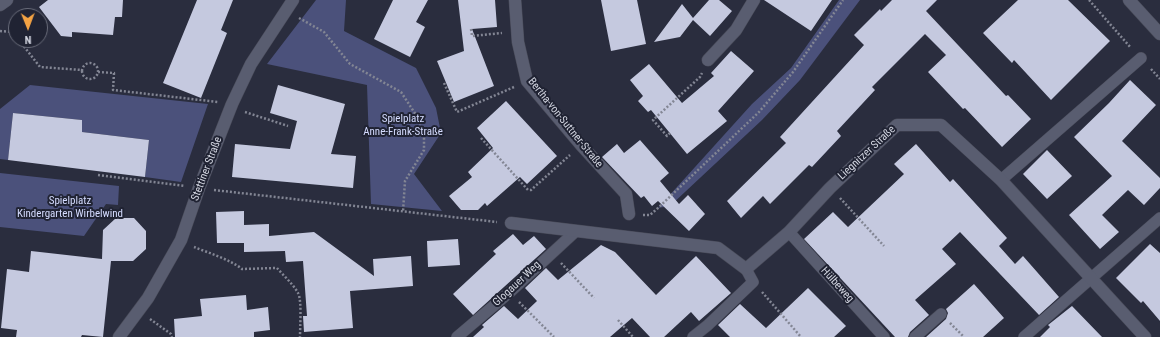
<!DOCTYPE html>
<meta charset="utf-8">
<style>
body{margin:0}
#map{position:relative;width:1160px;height:337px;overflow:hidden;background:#2a2d3e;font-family:"Roboto Condensed",sans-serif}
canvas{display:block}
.north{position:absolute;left:8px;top:8px;width:40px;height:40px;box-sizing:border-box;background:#202333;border:1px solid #686b79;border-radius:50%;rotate:179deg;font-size:11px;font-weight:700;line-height:16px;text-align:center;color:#d3d6e1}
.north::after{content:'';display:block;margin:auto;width:14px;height:18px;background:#f4a344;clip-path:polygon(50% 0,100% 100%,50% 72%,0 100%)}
</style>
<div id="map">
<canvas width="1160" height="337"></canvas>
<div class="north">N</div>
</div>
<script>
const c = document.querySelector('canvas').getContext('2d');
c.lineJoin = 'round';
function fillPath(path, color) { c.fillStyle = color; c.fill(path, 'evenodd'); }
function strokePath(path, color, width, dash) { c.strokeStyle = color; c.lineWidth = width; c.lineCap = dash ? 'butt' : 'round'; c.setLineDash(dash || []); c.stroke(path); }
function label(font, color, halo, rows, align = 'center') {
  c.font = font + ' "Roboto Condensed",sans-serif'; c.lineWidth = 4; c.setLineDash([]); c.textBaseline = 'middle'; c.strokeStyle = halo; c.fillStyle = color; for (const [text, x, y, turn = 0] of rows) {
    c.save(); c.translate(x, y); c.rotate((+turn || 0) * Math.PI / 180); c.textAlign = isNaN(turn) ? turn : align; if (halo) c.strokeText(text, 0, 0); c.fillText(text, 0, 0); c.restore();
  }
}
fillPath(new Path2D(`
 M316 0H346L344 31 416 68 436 108 441 133 414 174 442 211 371 204 367 85 267 64Z
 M839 0H860L800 80 762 120 670 206 658 208 752 104 791 68Z
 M30 85 208 104 181 182 145 177 149 140 82 132V120L13 113 8 160 0 159V109Z
 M0 173 119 186 118 205 106 204 84 236 0 227Z`), '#4b517b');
fillPath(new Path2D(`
 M48 0H123L122 17H115L113 35 72 32V37L61 36 39 7Z
 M197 0H233L221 30 227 33 201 98 163 83Z
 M393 0H428L416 22 425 27 410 57 374 39Z
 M458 0H495L497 27 472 29 494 86 454 102 437 61 464 51Z
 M601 0H637L646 44 611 51Z
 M709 0H719L732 11 710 36 693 20 680 37 654 42 682 4 693 18Z
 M764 0H832L811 31Z
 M892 0H937L926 11 1006 96 1008 95 1031 119 1002 147 965 108 963 109 928 72 946 55 925 34 872 87 875 90 837 131 841 136 812 167 809 165 770 204 763 196 741 218 727 201 786 143 780 137 864 45 854 35 880 9 881 11Z
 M1018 0H1068L1110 41 1051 100 1014 60 1012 63 983 33Z
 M731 51 754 71 718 111 727 121 687 154 651 110 648 112 638 101 643 96 630 80 649 64 682 103 714 76 711 73Z
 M1130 80 1156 105 1122 141 1160 178V188L1144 205 1128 190 1102 215 1119 232 1100 249 1069 215 1112 176 1074 137 1109 103Z
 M278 85 345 104 331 154 356 156 353 188 232 177 235 144 290 149 297 121 270 113Z
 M506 101 557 156 527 184 520 177 487 206 485 203 478 210H461L449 196 472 177 468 172 493 148 477 128Z
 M13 113 82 120V132L149 140 145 177 8 160Z
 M640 140 669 173 660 181 679 204 688 195 705 214 689 231 658 201 652 206 644 196 641 198 602 157 617 144 624 153Z
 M916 144 950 182 953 179 1007 238 999 246 1015 264 1023 256 1059 297 1039 315 960 232 942 249 956 264 915 300 929 315 910 332 908 337H895L804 239 833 212 848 227 904 174 894 164Z
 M1047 150 1072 176 1047 199 1023 174Z
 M244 211V225L269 224V236L314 232 374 276 373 259 411 256 413 286 350 291 353 328 304 332 303 316H307L303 261 286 262 285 251 244 252V243H217L216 212Z
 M116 218H134L146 231V249L133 261H111L103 337 82 335 81 337H16L17 330 1 328 7 269 29 272 31 251 102 259 103 230Z
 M513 234 523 245 534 236 546 249 473 315 453 294 496 254 493 251Z
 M458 239 460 265 428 267 427 241Z
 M1150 244 1160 253V321L1143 301 1141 303 1116 278Z
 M601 245 615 252 656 295 696 256 731 293 699 321 691 312 664 337H650L632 318 610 337H473L484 327 482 325 504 306 518 319 537 301 525 288 546 268 558 280Z
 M974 284 1004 318 983 337H926L946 319 948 313 946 309Z
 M808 288 846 326 834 337H730L718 325 740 304 766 328Z
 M246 295 247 310 268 307 270 330 254 332V337H175L174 319 202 316 200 299Z
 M1072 306 1102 337H1040L1050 327 1048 325Z`), '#c5c9df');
const lane = new Path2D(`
 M1001 180 1141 58
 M789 232 884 337
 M457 337 510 292 576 231
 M693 337 708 325 753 282 746 269
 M915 337 941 314
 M1024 337 1160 218`);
const street = new Path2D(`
 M515 0 518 42 527 81 581 145 626 194 629 214
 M1129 0 1160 34
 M0 5 7 0
 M708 60 736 30 754 0
 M511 223 718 248 746 269 789 232 830 188 897 125H941L1001 180 1145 337
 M119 337 148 298 181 240 199 188 232 104 251 64 293 0`);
strokePath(lane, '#494b59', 12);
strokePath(street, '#494b59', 13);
strokePath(new Path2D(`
 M1089 0 1131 48
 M299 18 324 32 350 64 401 92 418 118 424 133V150L405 181 403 212
 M471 29 472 36 502 33
 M0 31 13 32 16 36
 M13 32 16 19
 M19 40 40 67 82 70
 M82 71a8 8 0 1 1 16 0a8 8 0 1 1-16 0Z
 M1151 69 1160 79
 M98 72 114 73 113 90 218 102
 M444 83 457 112 514 87
 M245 112 288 126
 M670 133 667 136 653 120 700 77 702 73
 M481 138 528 190H531L570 155
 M98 175 185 186
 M214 190 497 222
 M840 198 884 246
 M643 215H650L658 208 759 112 793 72 843 0
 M194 247C209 253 231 260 242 269L277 268C284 276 293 284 298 293 302 300 300 327 300 337
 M561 263 594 298
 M762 292 801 337
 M519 302 554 337
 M150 319 171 334 172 337
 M618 320 633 337
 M950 323 964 337`), '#838694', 2.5, [2, 2]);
strokePath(lane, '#595d70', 11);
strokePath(street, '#595d70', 12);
label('11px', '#d5dcff', '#202333', [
 ["Spielplatz",403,119],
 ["Anne-Frank-Straße",403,132],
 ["Spielplatz",70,201],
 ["Kindergarten Wirbelwind",70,214]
]);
label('11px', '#d3d6e1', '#202333', [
 ["Bertha-von-Suttner-Straße",565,123,51],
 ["Liegnitzer Straße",867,153,-43],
 ["Stettiner Straße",207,169,-69],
 ["Glogauer Weg",517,284,-43],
 ["Hülbeweg",837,285,48]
]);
</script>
